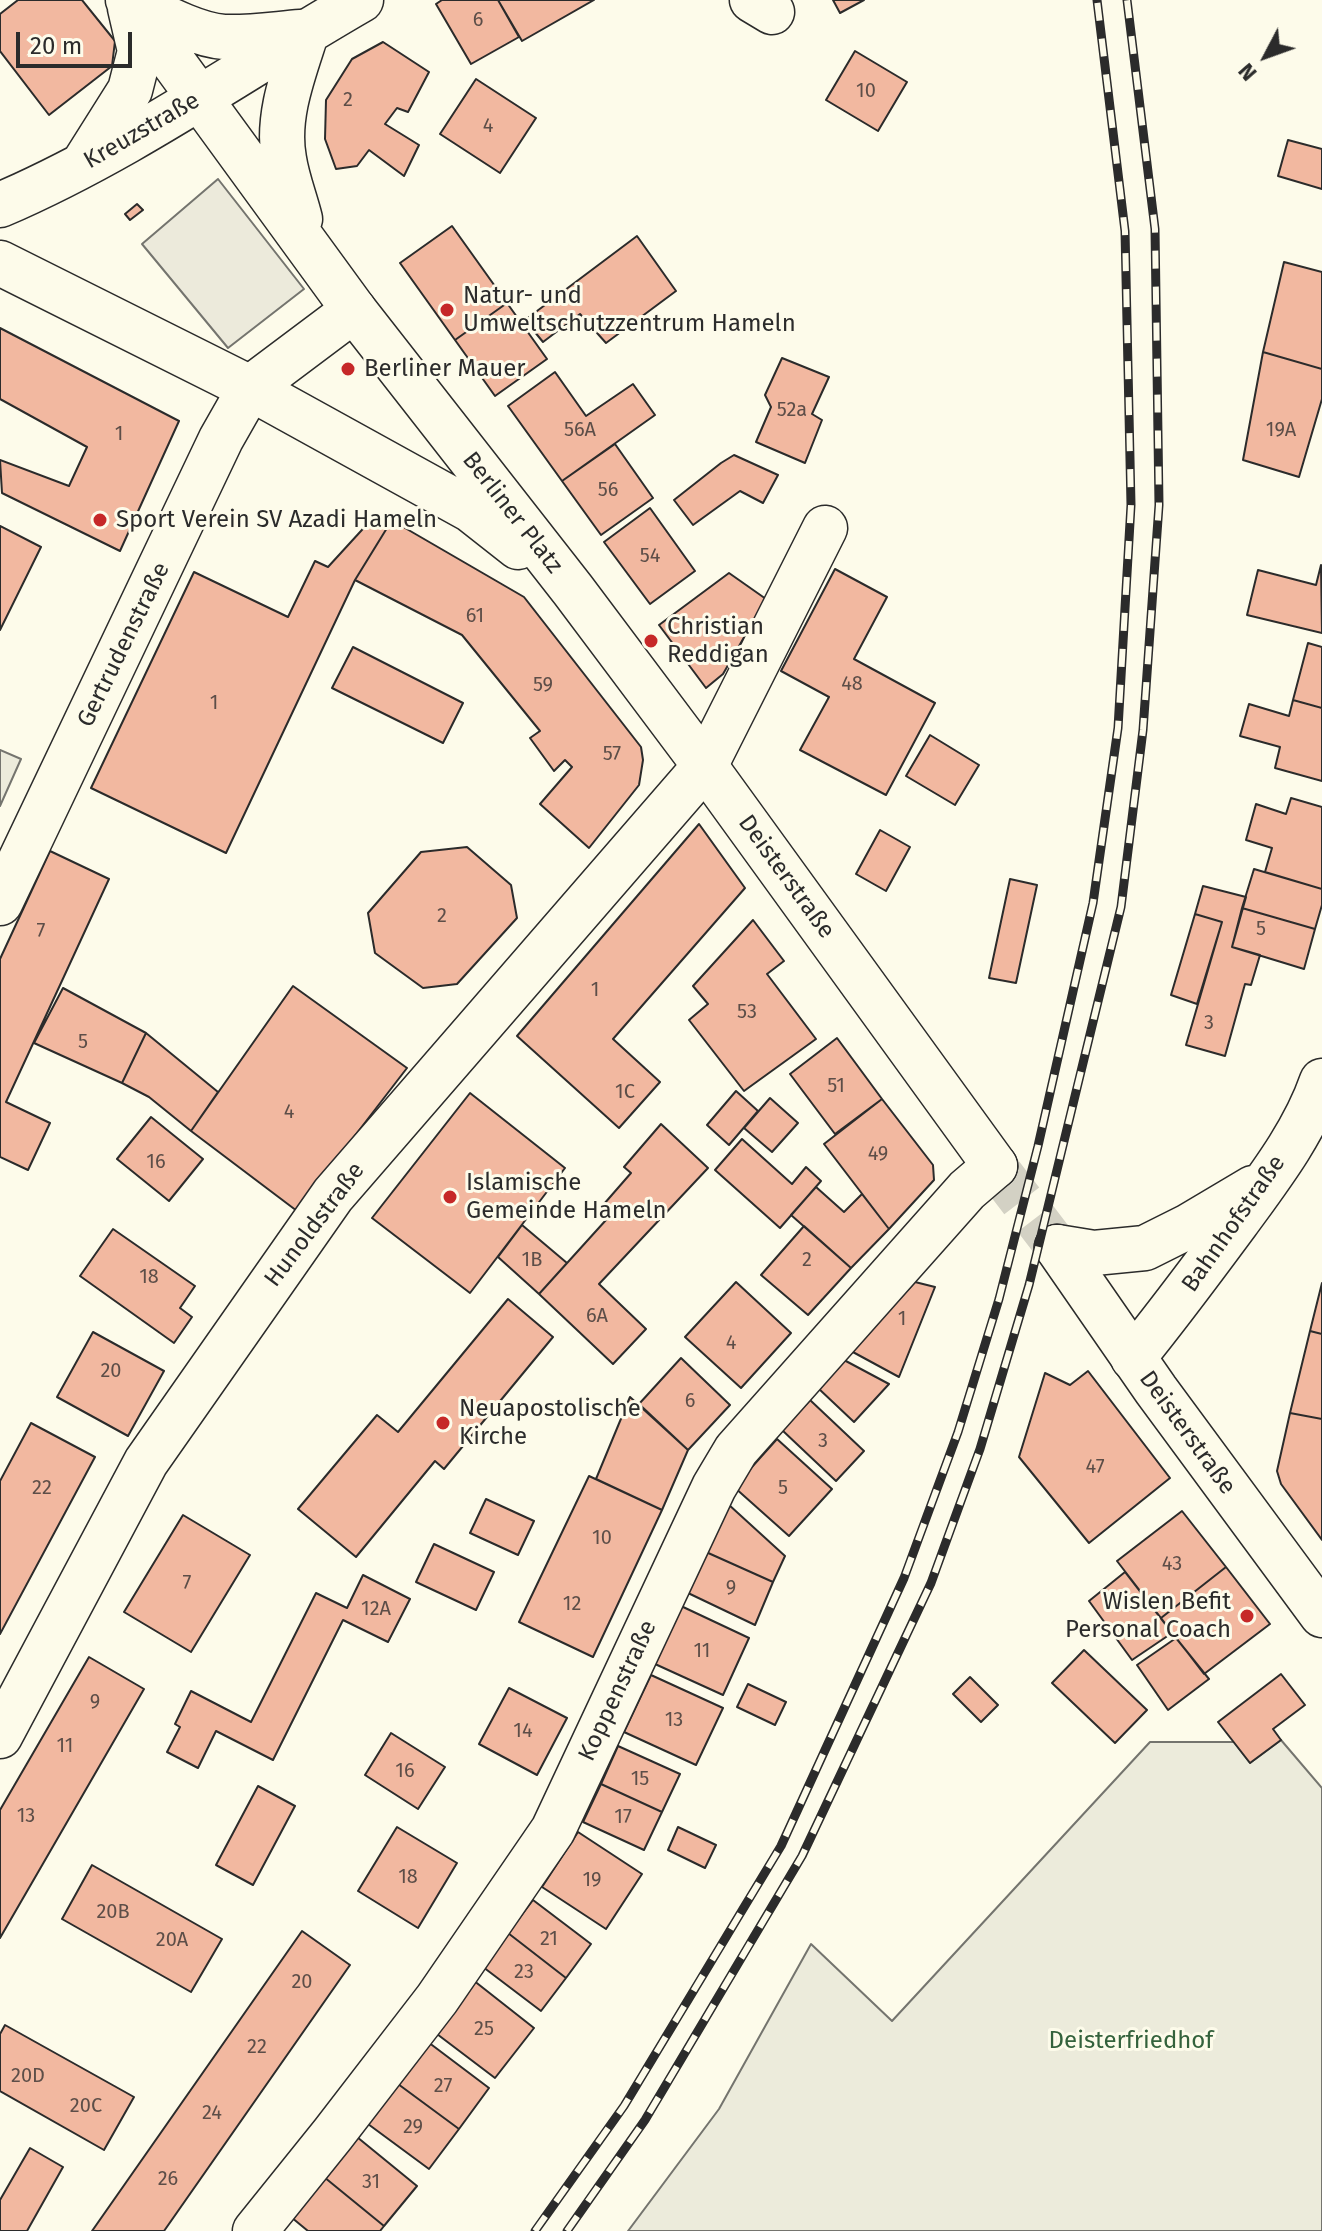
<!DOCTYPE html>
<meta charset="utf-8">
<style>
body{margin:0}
#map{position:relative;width:1322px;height:2231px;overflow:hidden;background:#fdfbea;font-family:"Fira Sans",sans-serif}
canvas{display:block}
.north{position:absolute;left:1226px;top:16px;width:80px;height:80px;-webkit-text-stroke:6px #fdfbea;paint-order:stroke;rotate:229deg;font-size:22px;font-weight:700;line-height:32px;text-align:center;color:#2b2b2b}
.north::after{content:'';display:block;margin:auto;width:28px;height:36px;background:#2b2b2b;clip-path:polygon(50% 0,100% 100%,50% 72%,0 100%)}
.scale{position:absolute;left:16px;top:32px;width:116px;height:36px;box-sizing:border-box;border:4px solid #2b2b2b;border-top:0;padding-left:10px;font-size:24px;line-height:28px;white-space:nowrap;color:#2b2b2b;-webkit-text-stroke:6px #fdfbea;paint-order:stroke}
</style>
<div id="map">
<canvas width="1322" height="2231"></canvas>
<div class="north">N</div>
<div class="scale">20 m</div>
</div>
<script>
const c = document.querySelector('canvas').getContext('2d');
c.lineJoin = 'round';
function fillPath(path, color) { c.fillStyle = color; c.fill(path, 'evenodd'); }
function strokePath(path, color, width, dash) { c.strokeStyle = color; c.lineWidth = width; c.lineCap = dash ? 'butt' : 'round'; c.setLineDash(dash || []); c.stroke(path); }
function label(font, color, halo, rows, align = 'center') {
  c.font = font + ' "Fira Sans",sans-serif'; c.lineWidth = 6; c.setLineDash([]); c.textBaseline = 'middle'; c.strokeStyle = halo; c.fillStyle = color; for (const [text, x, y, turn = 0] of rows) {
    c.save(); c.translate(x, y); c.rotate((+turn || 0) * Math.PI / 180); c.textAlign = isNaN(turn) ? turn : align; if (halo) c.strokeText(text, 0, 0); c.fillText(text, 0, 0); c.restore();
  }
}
const green = new Path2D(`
 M0 750 21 759 0 806Z
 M1281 1740 1322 1788V2231H628L719 2109 811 1944 892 2021 1150 1742H1234L1250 1763Z`);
fillPath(green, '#ecebdb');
strokePath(green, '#74746e', 2);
const parking = new Path2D(`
 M218 179 304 289 228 348 142 244Z`);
fillPath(parking, '#eceadb');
strokePath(parking, '#74746e', 2);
const building = new Path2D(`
 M18 0H82L115 41 112 66 49 115 0 51V14Z
 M442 0H498L519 37 471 64 436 4Z
 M498 0H594L522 41Z
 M833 0H864L840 13Z
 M383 42 429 72 408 112 397 108 385 124 419 145 404 176 369 150 357 166 336 169 325 139 326 100 352 59Z
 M855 51 907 82 878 131 826 100Z
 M476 79 536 118 500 173 440 134Z
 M1288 140 1322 149V189L1278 176Z
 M137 204 143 210 130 220 125 214Z
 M452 226 507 303 455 340 400 263Z
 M637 236 676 291 606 343 580 314 543 342 525 320Z
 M1284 262 1322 272V369L1263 352Z
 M507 303 547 359 495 396 455 340Z
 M0 328 179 421 120 551 2 493 0 460 69 486 87 447 0 399Z
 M1263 352 1322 369V399L1299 477 1243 460Z
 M782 358 829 377 812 414 822 420 805 463 756 442 771 407 765 395Z
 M555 372 586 416 633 384 655 415 562 481 508 406Z
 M615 444 653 498 601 535 562 481Z
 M734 455 778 475 763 503 740 491 693 525 674 500 721 463Z
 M650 508 695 571 650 604 604 542Z
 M371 520 387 528 355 580 226 853 91 788 194 572 288 617 315 561 328 567Z
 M393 521 524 597 641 747 643 760 639 785 589 848 540 804 572 767 565 760 554 771 530 738 540 731 462 635 355 580 387 528Z
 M0 526 41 547 0 630Z
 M1321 565 1322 633 1247 615 1258 570 1316 585Z
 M835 569 887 597 854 659 935 703 886 795 800 750 829 697 781 671Z
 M729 573 766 599 723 674 706 688 659 625Z
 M1308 643 1322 647V708L1293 700Z
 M353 647 463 703 443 743 332 688Z
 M1293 700 1322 708V781L1275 768 1280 747 1240 736 1249 704 1289 716Z
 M930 735 979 765 955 805 906 776Z
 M1291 798 1322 807V889L1265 872 1272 848 1246 840 1256 804 1286 814Z
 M699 824 745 888 613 1039 660 1082 619 1128 517 1036Z
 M880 830 910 847 886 891 856 874Z
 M467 847 511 885 517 918 457 984 423 988 375 953 368 913 421 852Z
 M50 851 109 879 6 1102 50 1123 28 1170 0 1157V959Z
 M1254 869 1322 889V905L1315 929 1242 908Z
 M1010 879 1037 885 1016 983 989 978Z
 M1203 886 1246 897 1232 947 1260 955 1251 985 1245 984 1225 1056 1186 1045 1222 922 1195 914Z
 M1242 908 1315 929 1304 969 1232 947Z
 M1195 914 1222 922 1197 1004 1171 995Z
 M753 920 784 961 767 974 816 1039 744 1091 689 1020 708 1004 693 986Z
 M293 986 407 1068 297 1211 191 1131Z
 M63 988 146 1033 122 1083 34 1043Z
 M146 1033 218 1092 191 1131 149 1097 122 1083Z
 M837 1038 882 1099 835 1134 790 1074Z
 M736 1091 758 1111 729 1145 707 1125Z
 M470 1093 565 1168 470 1293 372 1218Z
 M770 1098 798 1123 772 1152 744 1128Z
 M882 1099 933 1165 934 1180 889 1229 824 1144Z
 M151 1117 203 1159 169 1201 117 1159Z
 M661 1124 708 1168 599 1284 646 1329 613 1364 539 1294 606 1220 597 1212 631 1173 624 1167Z
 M742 1139 792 1184 806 1167 821 1181 780 1228 715 1170Z
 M816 1187 844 1212 862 1194 889 1229 851 1268 791 1215Z
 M522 1225 567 1263 539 1294 498 1257Z
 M804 1226 851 1268 808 1315 761 1275Z
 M113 1229 195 1286 180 1308 192 1317 174 1343 80 1276Z
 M736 1282 791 1333 741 1388 685 1337Z
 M915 1282 935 1287 899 1377 851 1351Z
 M1322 1283V1334L1310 1331Z
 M508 1299 553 1337 444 1469 435 1461 356 1557 298 1509 377 1415 398 1432Z
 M1310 1331 1322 1334V1419L1290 1413Z
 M93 1332 164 1371 128 1436 57 1397Z
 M681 1358 730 1405 688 1450 639 1404Z
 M844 1360 889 1384 854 1422 818 1388Z
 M1088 1371 1170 1478 1089 1543 1019 1457 1045 1373 1070 1385Z
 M630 1397 688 1450 662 1510 596 1479Z
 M810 1400 864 1451 836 1481 782 1430Z
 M1290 1413 1322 1419V1540L1281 1484 1277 1471Z
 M31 1423 95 1457 0 1634V1481Z
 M777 1439 832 1489 789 1536 734 1487Z
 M589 1476 662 1510 593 1657 519 1622Z
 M486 1499 534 1521 518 1555 470 1533Z
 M728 1504 785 1556 773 1582 706 1552Z
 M1182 1511 1226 1567 1161 1618 1117 1561Z
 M183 1515 250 1555 191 1652 124 1612Z
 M434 1544 494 1572 476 1610 416 1582Z
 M706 1552 773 1582 755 1625 688 1593Z
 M1226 1567 1270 1624 1204 1674 1161 1618Z
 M1125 1572 1172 1633 1132 1660 1089 1601Z
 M363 1575 410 1599 388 1642 343 1620 273 1760 216 1731 198 1768 167 1752 180 1727 175 1724 191 1691 251 1722 316 1593 347 1608Z
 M681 1606 749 1638 723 1695 655 1664Z
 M1176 1638 1209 1679 1168 1710 1137 1665Z
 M1084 1650 1147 1710 1115 1743 1052 1683Z
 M89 1657 144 1689 0 1938V1810Z
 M1281 1674 1305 1705 1273 1729 1281 1740 1250 1763 1218 1722Z
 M651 1675 723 1708 696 1765 624 1732Z
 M970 1677 998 1705 981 1722 953 1694Z
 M748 1684 786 1702 775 1725 737 1707Z
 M509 1688 567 1718 537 1775 479 1744Z
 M391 1733 445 1767 418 1809 365 1775Z
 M618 1746 680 1774 662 1812 601 1784Z
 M601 1784 662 1812 644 1850 583 1822Z
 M258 1786 295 1806 253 1885 216 1865Z
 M397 1827 457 1863 418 1928 358 1891Z
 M678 1827 716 1845 705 1868 668 1850Z
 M578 1832 642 1874 606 1929 542 1887Z
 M92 1865 222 1939 191 1992 62 1919Z
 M533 1900 591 1944 566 1978 508 1933Z
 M302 1931 350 1965 164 2231H92Z
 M508 1933 566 1978 541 2011 483 1967Z
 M473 1980 534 2028 495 2078 433 2031Z
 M5 2025 134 2097 104 2150 0 2091V2034Z
 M428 2042 489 2088 459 2129 398 2084Z
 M398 2084 459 2129 429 2169 368 2124Z
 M357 2137 417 2186 384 2226 324 2177Z
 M30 2148 63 2167 27 2231H0V2200Z
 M324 2177 384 2226 380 2231H308L291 2217Z`);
fillPath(building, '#f2b8a0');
strokePath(building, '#2b2b2b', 2);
strokePath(new Path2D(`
 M995 1166 1057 1247`), '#d3d1c4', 44, [44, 22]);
const minor = new Path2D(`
 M752 0 772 12
 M0 903 221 439 250 388 354 310
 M1057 1247 1094 1253 1145 1248 1189 1226 1253 1188
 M1133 1358C1169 1314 1203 1268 1237 1222 1269 1178 1304 1133 1322 1081
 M0 1736 146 1462 333 1195 705 766 825 528
 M255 2231 333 2134 437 1999 553 1830 714 1487 736 1450 967 1190 995 1166`);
const major = new Path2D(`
 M128 0 354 310 573 590 705 766 995 1166
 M129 0C156 13 195 35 224 37 250 38 275 34 301 32
 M84 163 130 90 140 51 130 8
 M0 205C128 150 241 69 361 0
 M300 219C295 199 287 179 284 159 276 116 294 72 307 31
 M0 263 250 388 471 510 518 547
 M1057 1247 1156 1390 1322 1615`);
strokePath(minor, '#2b2b2b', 47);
strokePath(major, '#2b2b2b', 47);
strokePath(minor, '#fdfbea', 44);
strokePath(major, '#fdfbea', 44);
const rail = new Path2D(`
 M535 2231 624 2106 781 1846 904 1578 958 1432 999 1299 1038 1146 1093 903 1118 728 1131 505 1125 231 1097 0
 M567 2231 645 2120 802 1856 931 1583 980 1449 1029 1285 1121 907 1143 730 1159 505 1155 229 1127 0`);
strokePath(rail, '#2b2b2b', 9);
strokePath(rail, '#fdfbea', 6, [18]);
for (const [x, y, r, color] of [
 [447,310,8,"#c62828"],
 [348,369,8,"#c62828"],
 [100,520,8,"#c62828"],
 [651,641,8,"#c62828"],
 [450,1197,8,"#c62828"],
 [443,1423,8,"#c62828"],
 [1247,1616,8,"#c62828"]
]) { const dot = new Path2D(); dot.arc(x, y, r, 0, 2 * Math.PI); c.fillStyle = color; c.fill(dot); strokePath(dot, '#fdfbea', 3); }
label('20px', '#5d4e48', null, [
 ["6",478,20],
 ["10",866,91],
 ["2",348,100],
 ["4",488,126],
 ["52a",792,410],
 ["56A",580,430],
 ["19A",1281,430],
 ["1",119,434],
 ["56",608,490],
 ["54",650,556],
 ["61",475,616],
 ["48",852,684],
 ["59",543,685],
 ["1",214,703],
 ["57",612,754],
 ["2",442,916],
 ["5",1261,929],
 ["7",41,931],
 ["1",595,990],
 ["53",747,1012],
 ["3",1209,1023],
 ["5",83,1042],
 ["51",836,1086],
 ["1C",625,1092],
 ["4",289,1112],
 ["49",878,1154],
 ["16",156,1162],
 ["1B",532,1260],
 ["2",807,1260],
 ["18",149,1277],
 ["6A",597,1316],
 ["1",902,1319],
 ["4",731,1343],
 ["20",111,1371],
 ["6",690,1401],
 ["3",823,1441],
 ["47",1095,1467],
 ["22",42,1488],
 ["5",783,1488],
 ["10",602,1538],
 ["43",1172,1564],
 ["7",187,1583],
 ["9",731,1588],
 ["12",572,1604],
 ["12A",376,1609],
 ["11",702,1651],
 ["9",95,1702],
 ["13",674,1720],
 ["14",523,1731],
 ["11",65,1746],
 ["16",405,1771],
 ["15",640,1779],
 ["13",26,1816],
 ["17",623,1817],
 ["18",408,1877],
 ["19",592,1880],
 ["20B",113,1912],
 ["21",549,1939],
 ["20A",172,1940],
 ["23",524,1972],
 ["20",302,1982],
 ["25",484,2029],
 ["22",257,2047],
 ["20D",28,2076],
 ["27",443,2086],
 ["20C",86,2106],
 ["24",212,2113],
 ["29",413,2127],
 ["26",168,2179],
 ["31",371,2182]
]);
label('24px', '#2b2b2b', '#fdfbea', [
 ["Kreuzstraße",142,131,-30],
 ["Berliner Platz",512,513,52],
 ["Gertrudenstraße",124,645,-64],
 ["Deisterstraße",786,877,54],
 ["Bahnhofstraße",1234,1224,-55],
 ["Hunoldstraße",315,1225,-53],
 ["Deisterstraße",1187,1433,54],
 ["Koppenstraße",618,1691,-65]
]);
label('24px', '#2b2b2b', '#fdfbea', [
 ["Natur- und",463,296],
 ["Umweltschutzzentrum Hameln",463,324],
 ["Berliner Mauer",364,369],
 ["Sport Verein SV Azadi Hameln",116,520],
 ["Christian",667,627],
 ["Reddigan",667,655],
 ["Islamische",466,1183],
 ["Gemeinde Hameln",466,1211],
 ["Neuapostolische",459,1409],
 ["Kirche",459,1437],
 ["Wislen Befit",1231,1602,"right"],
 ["Personal Coach",1231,1630,"right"]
], 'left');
label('24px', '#34623c', '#fdfbea', [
 ["Deisterfriedhof",1131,2041]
]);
</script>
